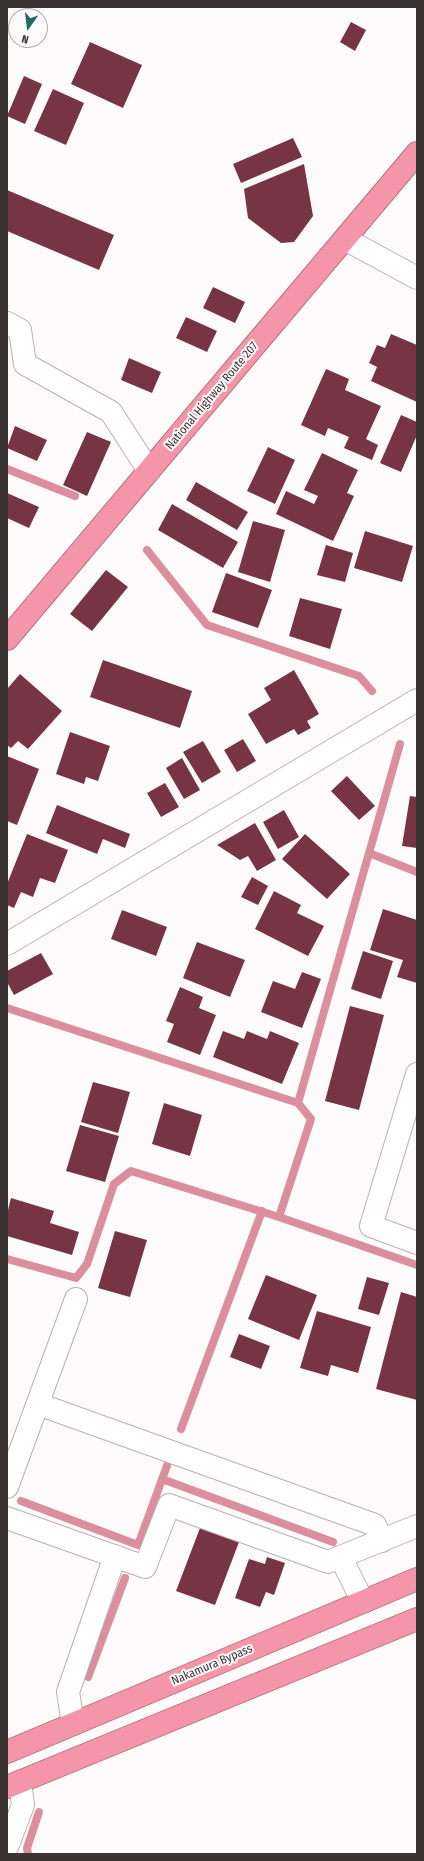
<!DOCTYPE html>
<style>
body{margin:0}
#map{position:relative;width:424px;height:1861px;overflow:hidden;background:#fdfafb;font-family:"Fira Sans Condensed",sans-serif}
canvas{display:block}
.frame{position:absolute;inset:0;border:8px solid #3a3435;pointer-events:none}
.north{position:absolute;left:8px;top:8px;width:40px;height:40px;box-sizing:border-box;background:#fdfafb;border:1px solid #afabac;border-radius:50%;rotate:194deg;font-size:11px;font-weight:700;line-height:16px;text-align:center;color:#3a3435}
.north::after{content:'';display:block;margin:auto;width:14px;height:18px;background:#1f6963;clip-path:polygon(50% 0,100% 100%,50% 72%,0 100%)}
</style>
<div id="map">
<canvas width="424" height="1861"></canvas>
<div class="frame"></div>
<div class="north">N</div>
</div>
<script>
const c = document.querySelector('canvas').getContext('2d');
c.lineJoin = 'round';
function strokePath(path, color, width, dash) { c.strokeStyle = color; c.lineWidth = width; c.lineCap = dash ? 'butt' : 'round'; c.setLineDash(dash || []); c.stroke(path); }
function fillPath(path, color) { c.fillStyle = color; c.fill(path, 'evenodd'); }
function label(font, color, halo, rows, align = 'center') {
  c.font = font + ' "Fira Sans Condensed",sans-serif'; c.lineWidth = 4; c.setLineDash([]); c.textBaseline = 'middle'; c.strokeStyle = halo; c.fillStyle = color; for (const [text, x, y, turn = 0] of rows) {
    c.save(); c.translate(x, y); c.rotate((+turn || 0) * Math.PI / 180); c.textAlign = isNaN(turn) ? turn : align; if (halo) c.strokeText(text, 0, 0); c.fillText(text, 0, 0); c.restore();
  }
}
strokePath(new Path2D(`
 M7 469 75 496
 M147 550 207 625 359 676 372 691
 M369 853 417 872
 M7 1008 298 1103 311 1119 279 1217
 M298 1103 400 744
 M7 1259 76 1278 87 1264 114 1184 131 1171 279 1217 417 1265
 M181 1429 262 1211
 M162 1479 333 1542
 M21 1501 138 1545 168 1463
 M88 1677 125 1578
 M28 1854 27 1848 39 1812`), '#db8e9d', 8);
fillPath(new Path2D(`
 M351 22 366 30 355 51 340 42Z
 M90 42 142 65 123 108 71 84Z
 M24 76 42 84 25 124 7 116Z
 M53 89 84 103 66 145 34 131Z
 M293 138 302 157 241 183 233 164Z
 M304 164 313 216 294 242 281 243 248 218 244 189Z
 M7 190 114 235 99 270 7 231Z
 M213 287 245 302 235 323 203 308Z
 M186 317 217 331 207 352 176 338Z
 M391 334 417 345V402L371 381 377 367 369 363 377 345 385 348Z
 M129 358 161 372 152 393 121 380Z
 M326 369 349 379 345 390 381 406 366 439 378 445 372 460 344 448 349 437 328 428 325 436 301 425Z
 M401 415 417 422V435L401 472 380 463Z
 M15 426 47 440 37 461 7 448Z
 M87 432 111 442 87 496 63 485Z
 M268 447 295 460 275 504 247 491Z
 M322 453 358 470 347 493 354 496 333 541 276 514 286 491 314 504 318 496 304 490Z
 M196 482 248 512 237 530 186 500Z
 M7 493 39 507 29 528 7 518Z
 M172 504 238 542 223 568 158 530Z
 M253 521 285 530 270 582 238 572Z
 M365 531 413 546 402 582 354 568Z
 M326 545 353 553 345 582 317 575Z
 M106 570 128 587 92 631 70 614Z
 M226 573 272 590 258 628 212 612Z
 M300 598 342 609 330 649 289 636Z
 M103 660 192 691 180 728 90 697Z
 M294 670 319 714 307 721 311 728 298 735 294 729 266 744 248 714 271 700 264 688Z
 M20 674 62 711 28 749 18 741 11 748 7 745V689Z
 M70 732 110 746 98 781 86 777 84 784 56 774Z
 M243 739 256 761 237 772 224 750Z
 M203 741 221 772 202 783 183 752Z
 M7 756 39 769 17 825 7 821Z
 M182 758 200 790 184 799 166 768Z
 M347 776 375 806 359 820 331 791Z
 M165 783 179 807 161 817 147 793Z
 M410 796 417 797V848L402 846Z
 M57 805 130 834 125 848 103 839 97 854 46 833Z
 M284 810 299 837 278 849 263 822Z
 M255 823 276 860 257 871 248 856 240 860 217 845Z
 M27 834 68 850 55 883 40 878 33 897 21 892 14 908 7 905V884Z
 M305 834 350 874 327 899 282 859Z
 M252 877 268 886 258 905 241 897Z
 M274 891 301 905 297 913 324 926 308 956 255 929Z
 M383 909 417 920V983L397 977 403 960 370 950Z
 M122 910 167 927 156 956 111 939Z
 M197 942 245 960 230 997 183 978Z
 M363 951 393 961 381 999 351 989Z
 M41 953 53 974 14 995 7 982V971Z
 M302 972 321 979 302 1028 261 1012 273 981 295 989Z
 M180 987 203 997 199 1008 216 1015 200 1055 167 1042 174 1024 166 1021Z
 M350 1006 384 1015 359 1110 325 1101Z
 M223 1031 244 1039 247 1031 267 1039 270 1031 299 1043 282 1084 213 1057Z
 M93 1082 130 1092 118 1133 81 1122Z
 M164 1103 202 1115 190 1156 152 1144Z
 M80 1125 119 1136 105 1182 66 1171Z
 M11 1198 54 1211 50 1223 79 1232 72 1255 7 1236V1214Z
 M115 1231 147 1240 130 1297 98 1288Z
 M266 1275 317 1295 299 1340 248 1319Z
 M367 1277 389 1283 379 1315 358 1309Z
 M401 1292 417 1297V1400L376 1389Z
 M317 1311 371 1327 358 1373 331 1365 328 1376 300 1368Z
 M239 1334 270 1346 261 1369 230 1357Z
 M200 1528 239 1542 215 1605 176 1591Z
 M267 1557 285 1563 274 1595 266 1592 260 1607 235 1598 249 1559 265 1564Z`), '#773445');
const minor = new Path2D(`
 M345 239 417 278
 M7 323 20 330 25 364 111 412 149 471
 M7 944 417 700
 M417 1074 371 1226 417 1243
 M38 1404 375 1525 382 1541
 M7 1487 76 1299
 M7 1518 145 1567 169 1505 328 1562 417 1526
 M341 1558 363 1602
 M73 1724 68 1692 115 1556
 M7 1847 23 1805 20 1782`);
const highway = new Path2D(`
 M7 639 417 153
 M7 1752 417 1579
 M7 1787 417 1619`);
strokePath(minor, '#bcafb1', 24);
strokePath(highway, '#b37380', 24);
strokePath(minor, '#fff', 22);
strokePath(highway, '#f495a9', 22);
label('12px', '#3a3435', '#fdfafb', [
 ["National Highway Route 207",212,396,-50],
 ["Nakamura Bypass",212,1665,-23]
]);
</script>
